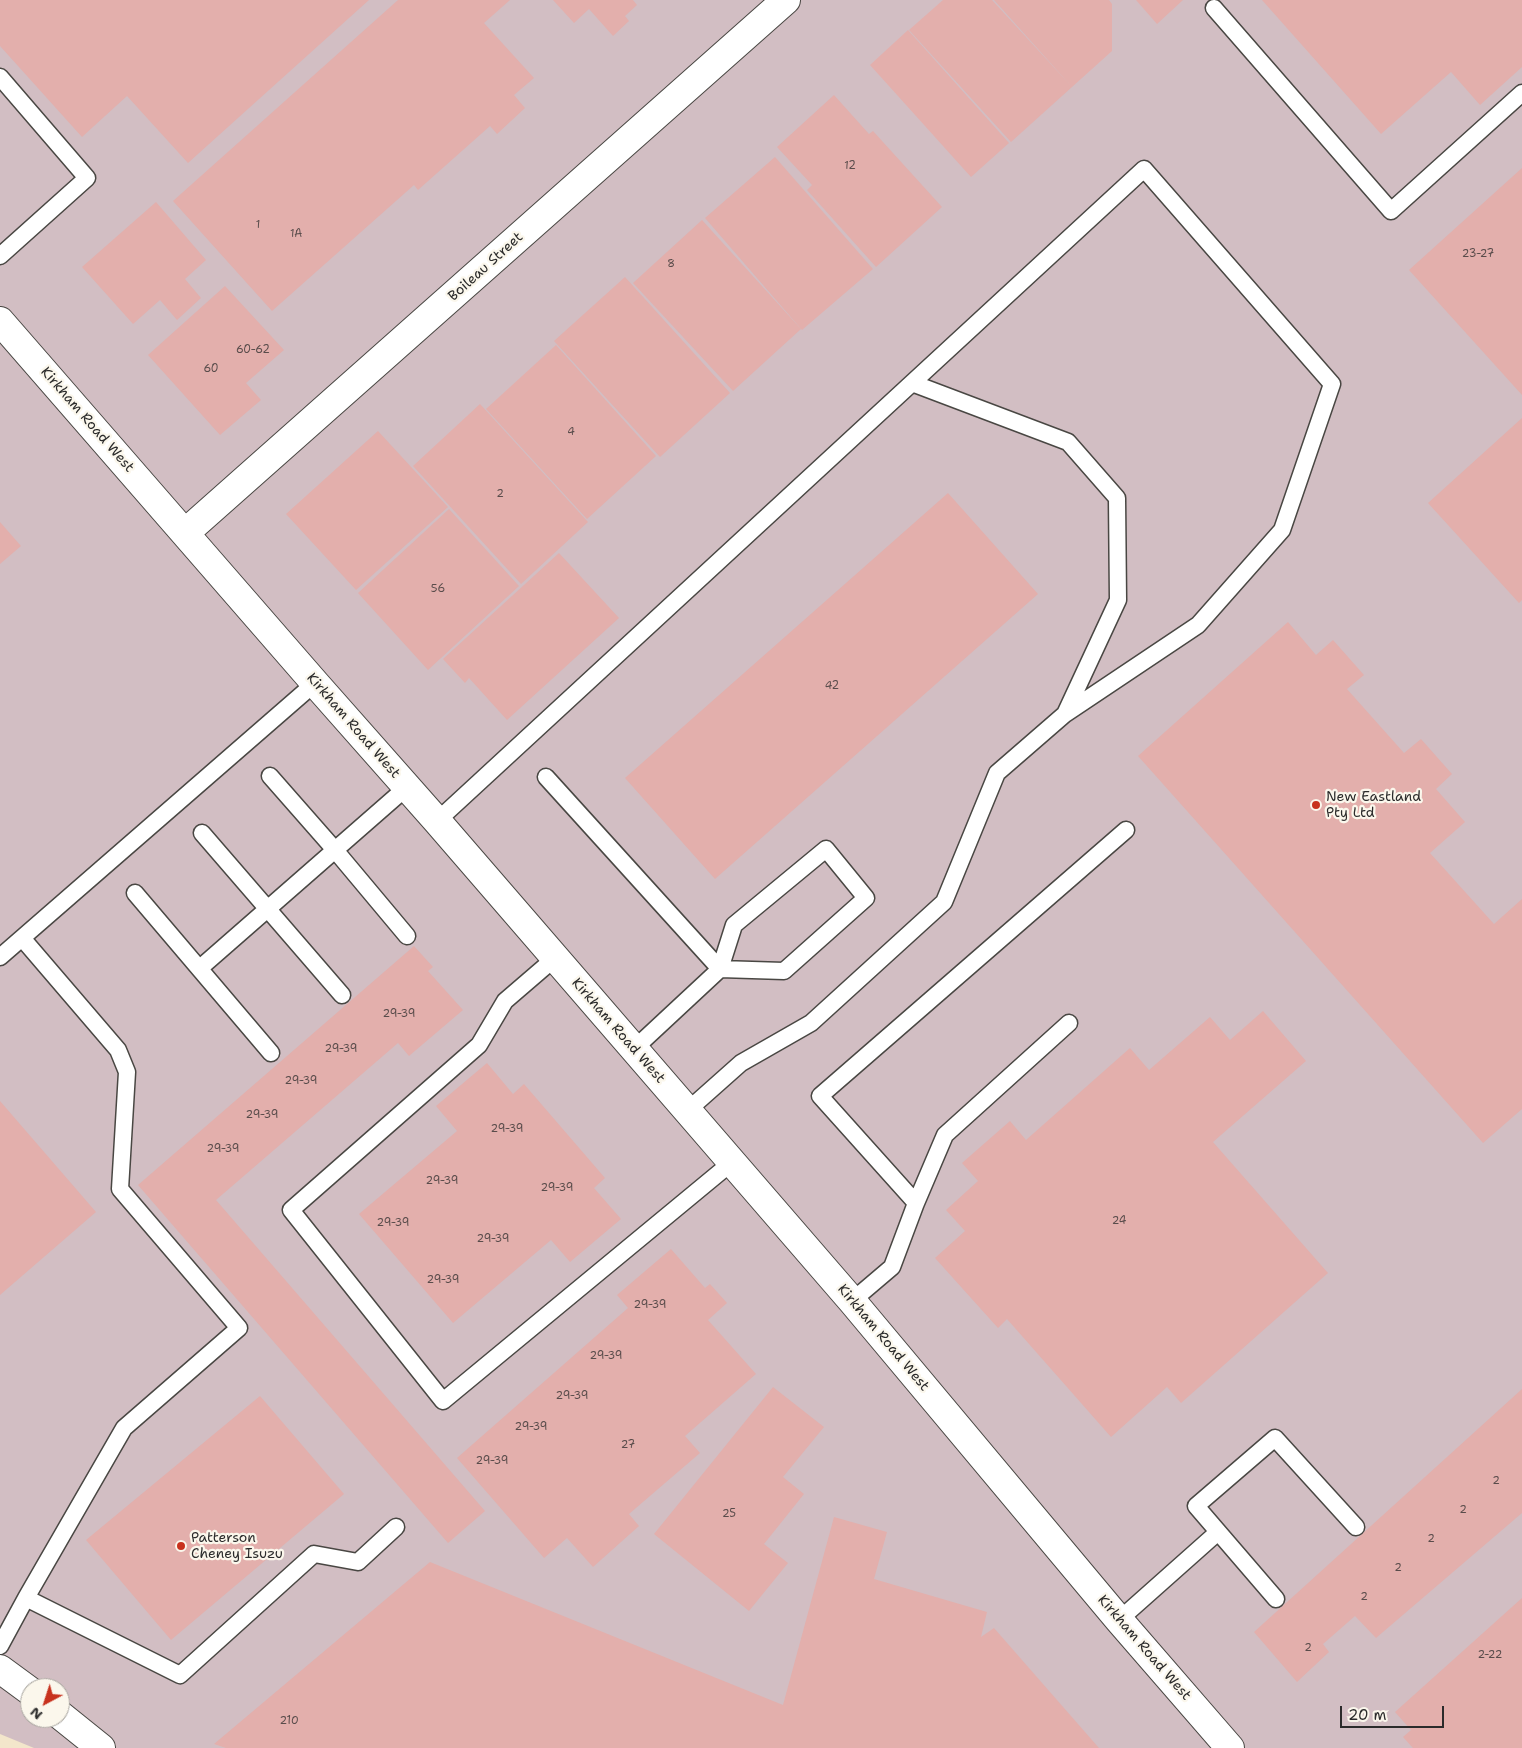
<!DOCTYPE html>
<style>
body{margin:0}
#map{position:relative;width:1522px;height:1748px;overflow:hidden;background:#f3e6cb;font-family:"Shantell Sans",sans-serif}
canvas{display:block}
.north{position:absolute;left:20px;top:1678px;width:50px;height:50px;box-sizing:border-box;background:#fbf7ec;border:1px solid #a8a59f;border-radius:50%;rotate:220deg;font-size:14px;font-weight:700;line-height:20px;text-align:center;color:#2b2b2b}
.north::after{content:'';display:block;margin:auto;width:18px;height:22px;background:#c8321e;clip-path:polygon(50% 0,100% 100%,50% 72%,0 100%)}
.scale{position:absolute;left:1340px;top:1706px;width:104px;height:22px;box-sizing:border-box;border:2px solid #2b2b2b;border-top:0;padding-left:6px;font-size:15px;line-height:18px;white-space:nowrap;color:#2b2b2b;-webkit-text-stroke:4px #fbf7ec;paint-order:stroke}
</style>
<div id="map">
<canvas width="1522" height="1748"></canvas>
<div class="north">N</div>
<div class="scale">20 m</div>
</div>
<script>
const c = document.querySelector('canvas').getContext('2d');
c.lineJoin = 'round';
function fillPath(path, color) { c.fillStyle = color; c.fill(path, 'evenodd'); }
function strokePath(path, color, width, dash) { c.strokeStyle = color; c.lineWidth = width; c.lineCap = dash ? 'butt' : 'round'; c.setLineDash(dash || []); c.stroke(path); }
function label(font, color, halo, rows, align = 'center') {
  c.font = font + ' "Shantell Sans",sans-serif'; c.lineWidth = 4.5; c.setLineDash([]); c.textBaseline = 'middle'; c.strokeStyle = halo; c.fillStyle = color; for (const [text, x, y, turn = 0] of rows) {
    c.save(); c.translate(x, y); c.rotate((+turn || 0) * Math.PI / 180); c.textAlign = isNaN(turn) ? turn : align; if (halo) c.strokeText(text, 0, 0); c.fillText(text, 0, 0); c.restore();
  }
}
fillPath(new Path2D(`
 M0 0H1522V1748H34L0 1734ZM30 1688H60V1718H30Z`), '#d2bec3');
fillPath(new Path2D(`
 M0 0H369L188 163 127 96 82 137 0 46Z
 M398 0H510L484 23 534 78 514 95 525 108 497 134 490 126 418 190 414 185 272 311 173 201Z
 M553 0H633L637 5 625 16 629 21 613 36 589 9 574 23Z
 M943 0H992L1072 87 1011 142 909 30Z
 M994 0H1109L1112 4V51L1072 87Z
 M1136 0H1183L1157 24Z
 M1262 0H1522V67L1480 105 1451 72 1381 134Z
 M908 30 1009 143 971 177 870 65Z
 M834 95 869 134 873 131 942 207 876 267 807 190 812 185 777 147Z
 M775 157 873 269 802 330 705 218Z
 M1522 168V395L1409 270Z
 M156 202 206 260 185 279 201 298 177 320 160 300 133 324 82 267Z
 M702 220 801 329 733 391 633 283Z
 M625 277 730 393 660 457 554 341Z
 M225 286 284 350 246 383 261 400 220 435 148 355Z
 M556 345 656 456 587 519 486 409Z
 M480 404 588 522 521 584 413 466Z
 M1522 418V600L1519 603 1428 503Z
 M378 431 448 507 356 590 286 514Z
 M948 493 1038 594 715 879 625 778Z
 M449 509 519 586 428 670 358 593Z
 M0 522 21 546 0 564Z
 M559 553 619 618 507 720 469 678 465 683 443 659Z
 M1288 622 1316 655 1333 640 1364 675 1347 689 1404 753 1421 739 1452 774 1436 789 1465 822 1430 853 1494 924 1522 899V1109L1483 1143 1138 756Z
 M414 946 433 967 428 971 463 1010 409 1056 398 1043 216 1200 485 1511 448 1543 138 1185Z
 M1263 1011 1306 1061 1213 1142 1328 1273 1181 1403 1167 1387 1111 1437 1007 1319 998 1328 935 1258 965 1231 946 1210 978 1181 962 1163 1010 1121 1026 1140 1130 1048 1149 1070 1210 1017 1230 1040Z
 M487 1063 513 1094 524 1084 605 1178 594 1188 621 1219 570 1262 551 1240 453 1323 359 1214 457 1131 436 1106Z
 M0 1101 96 1212 0 1295Z
 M671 1249 705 1288 710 1284 727 1303 708 1320 756 1374 685 1436 700 1453 629 1514 639 1526 593 1567 567 1538 544 1558 457 1458 628 1308 617 1295Z
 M773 1387 824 1427 783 1477 804 1494 764 1544 788 1563 749 1611 654 1534Z
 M1522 1389V1513L1376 1638 1355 1616 1323 1644 1329 1652 1297 1682 1254 1632Z
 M260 1396 344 1494 171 1640 86 1540Z
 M834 1517 887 1532 874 1579 987 1612 981 1637 994 1628 1099 1748H226L214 1744 430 1562 783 1705Z
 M1522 1598V1748H1413L1403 1737 1411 1730 1395 1712Z`), '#e3afac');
const lane = new Path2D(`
 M1214 8 1391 211 1522 93
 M0 77 87 178 0 256
 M912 383 1068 442 1117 498 1118 600 1065 714
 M270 776 335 850 407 936
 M546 777 720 969 734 925 826 849 866 898 784 971 720 969 634 1049
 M437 821 1144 169 1332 384 1282 530 1198 625 1065 714 997 773 944 902 811 1023 741 1063 687 1111
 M202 833 342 995
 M135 893 271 1053
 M0 957 315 683
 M555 958 505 1001 479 1045 291 1210 443 1401 731 1163
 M200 968 407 787
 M916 1203 820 1096 1126 830
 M852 1301 892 1267 916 1203 945 1135 1069 1023
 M26 1598 180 1675 314 1554 358 1562 396 1527
 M1276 1599 1196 1506 1275 1438 1356 1527
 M1119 1620 1218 1532
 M0 1646 26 1598 124 1428 239 1328 120 1189 127 1072 118 1050 22 938`);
const street = new Path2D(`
 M0 321 315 683 437 821 852 1301 1119 1620 1230 1748
 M185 533 786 0
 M0 1669 30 1691
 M60 1715 101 1748`);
strokePath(lane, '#494743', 19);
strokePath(street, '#494743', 30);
strokePath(lane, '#fff', 16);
strokePath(street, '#fff', 28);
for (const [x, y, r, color] of [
 [1316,805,5,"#c8321e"],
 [181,1546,5,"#c8321e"]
]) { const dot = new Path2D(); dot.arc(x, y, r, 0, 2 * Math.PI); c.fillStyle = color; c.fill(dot); strokePath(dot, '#fbf7ec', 2); }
label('11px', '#594c4b', null, [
 ["12",850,166],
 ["1",258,225],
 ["1A",296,234],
 ["23-27",1478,254],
 ["8",671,264],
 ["60-62",253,350],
 ["60",211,369],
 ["4",571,432],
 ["2",500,494],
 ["56",438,589],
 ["42",832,686],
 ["29-39",399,1014],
 ["29-39",341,1049],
 ["29-39",301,1081],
 ["29-39",262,1115],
 ["29-39",507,1129],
 ["29-39",223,1149],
 ["29-39",442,1181],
 ["29-39",557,1188],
 ["24",1119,1221],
 ["29-39",393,1223],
 ["29-39",493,1239],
 ["29-39",443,1280],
 ["29-39",650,1305],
 ["29-39",606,1356],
 ["29-39",572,1396],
 ["29-39",531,1427],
 ["27",628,1445],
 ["29-39",492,1461],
 ["2",1496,1481],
 ["2",1463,1510],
 ["25",729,1514],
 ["2",1431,1539],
 ["2",1398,1568],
 ["2",1364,1597],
 ["2",1308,1648],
 ["2-22",1490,1655],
 ["210",289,1721]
]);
label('14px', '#2b2b2b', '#fbf7ec', [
 ["Boileau Street",486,267,-42],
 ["Kirkham Road West",87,420,49],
 ["Kirkham Road West",353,726,49],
 ["Kirkham Road West",618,1031,49],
 ["Kirkham Road West",883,1338,50],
 ["Kirkham Road West",1144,1648,49]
]);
label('14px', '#2b2b2b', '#fbf7ec', [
 ["New Eastland",1326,797],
 ["Pty Ltd",1326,813],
 ["Patterson",191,1538],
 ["Cheney Isuzu",191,1554]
], 'left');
</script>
